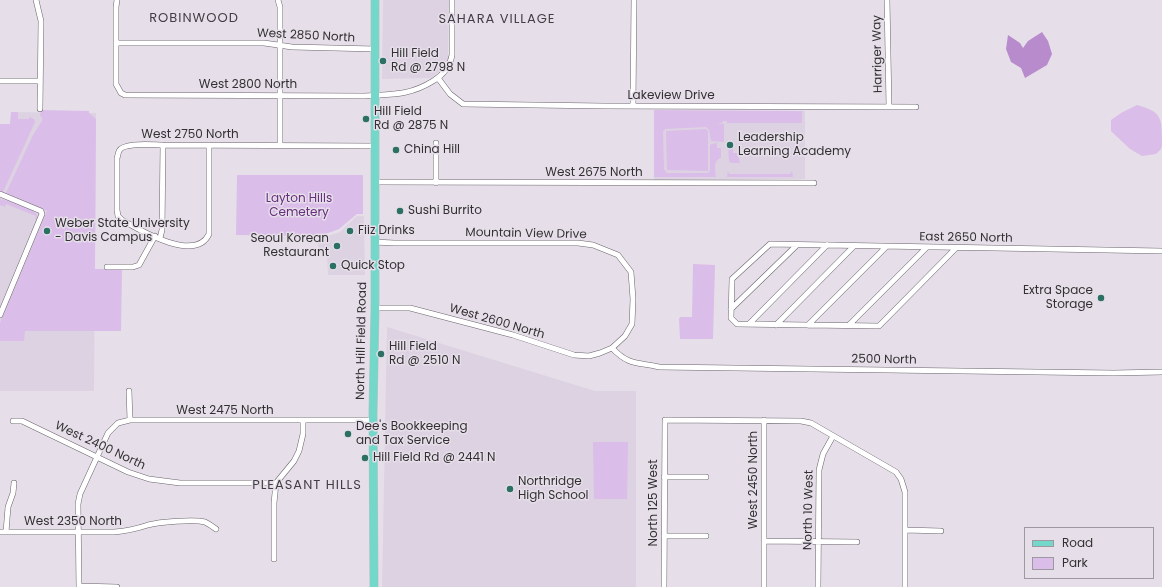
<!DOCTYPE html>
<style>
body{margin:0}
#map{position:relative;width:1162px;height:587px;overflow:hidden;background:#e6dfe9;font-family:Poppins,sans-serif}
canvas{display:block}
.legend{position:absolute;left:1024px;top:527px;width:130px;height:52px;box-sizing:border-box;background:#e6dfe9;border:1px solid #9e99a0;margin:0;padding:5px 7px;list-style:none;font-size:12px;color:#323033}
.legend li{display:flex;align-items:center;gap:8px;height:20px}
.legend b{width:20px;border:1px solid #9e99a0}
</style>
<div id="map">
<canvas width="1162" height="587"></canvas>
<ul class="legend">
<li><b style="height:5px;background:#73d7c9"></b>Road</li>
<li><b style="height:11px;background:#dabde8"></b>Park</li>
</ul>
</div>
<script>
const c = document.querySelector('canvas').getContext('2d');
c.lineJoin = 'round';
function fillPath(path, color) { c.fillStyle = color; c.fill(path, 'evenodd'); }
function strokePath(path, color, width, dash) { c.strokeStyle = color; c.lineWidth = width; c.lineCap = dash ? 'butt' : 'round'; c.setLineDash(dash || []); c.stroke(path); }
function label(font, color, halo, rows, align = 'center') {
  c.font = font + ' Poppins,sans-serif'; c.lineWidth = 3; c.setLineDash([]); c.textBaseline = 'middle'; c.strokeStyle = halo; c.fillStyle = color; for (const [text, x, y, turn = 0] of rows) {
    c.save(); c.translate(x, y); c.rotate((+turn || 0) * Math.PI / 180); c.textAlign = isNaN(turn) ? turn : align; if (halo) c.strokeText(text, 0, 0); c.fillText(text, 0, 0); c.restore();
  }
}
fillPath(new Path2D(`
 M383 0H449L448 59 441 70 431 78 382 79Z
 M654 111H805V179L654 180Z
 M11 112 96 113 94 391H0V131H11Z
 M357 216H364L365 275H328L327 254H319L318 238H322L340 232Z
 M387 327 595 391H636V587H382Z`), '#ddd2e2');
fillPath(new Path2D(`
 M1137 105C1162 112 1162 117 1162 145L1161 149 1156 154 1142 156 1130 149 1111 131V120L1121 113Z
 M41 110 89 111V113L96 119 95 269H122L121 331H25L24 341H0V323L47 211 6 193 33 135 42 121V117L40 116Z
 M654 110 802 111V123H727V121H723L722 123 717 124H724V142L711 141 709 130 706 127 665 129 663 132 664 169 667 173H708L710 170V145L712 144 717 143V148H721V158C713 160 715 170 716 177H654Z
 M11 112H18V119H29V117L34 119 35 122 3 192 0 191V124H10Z
 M706 129 708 131V171L667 170 666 131Z
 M728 145H733V153H737L740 163H731L729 161Z
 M728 171 729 174H790L792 171 793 177H727Z
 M237 175H363V214H357L339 229 320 236 236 235Z
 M0 199C10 201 31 206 37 215V220L35 219 36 216 6 204 5 207 0 205Z
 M693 264 715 265 713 339H680L679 319 680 317H692Z
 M593 442H628L627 499H594Z`), '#dabde8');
fillPath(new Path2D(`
 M1042 32 1048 41 1052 54 1047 65 1025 78 1021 68 1011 62 1006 49 1008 35 1020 43 1023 48 1028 41Z`), '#b88bcd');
const street = new Path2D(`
 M36 0 41 21 40 109
 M117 0 116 7V84L121 93 125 95 364 96C391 94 409 96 433 81 443 75 450 67 452 55V0
 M278 0 280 7V145
 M887 0 889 107
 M117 43H264L292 47 375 49
 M438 78 450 94 463 104 604 106 916 107
 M0 81H40
 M633 106 634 0
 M436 143V183
 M209 145V234C196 263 141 231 122 220L118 216 117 210V158C118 156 118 153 119 151 123 142 153 145 163 145L375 146
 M375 182 814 183
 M0 194 41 211 42 214 0 315
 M160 238 162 230 163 145
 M374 242 394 243H578L593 245 618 255 631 272 633 299 632 324 625 336 612 348 600 353 589 356 574 355 513 335 410 308H375
 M956 248 879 326 737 324 731 318 732 279 770 244 1162 251
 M107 267H133L139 265 155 236
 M731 309 797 245
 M749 324 827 245
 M776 325 854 246
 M808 325 886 247
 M849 325 926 248
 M612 348C629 366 638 362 659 367L1114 373 1162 372
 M129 391 130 420
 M13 421H22L128 472 149 479 180 483H276
 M664 477H706
 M905 530 941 531
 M0 532H114C127 531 136 529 148 525 159 522 194 519 205 522 209 524 212 526 216 529
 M6 532 8 507 13 493 14 483
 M664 536H706
 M764 541 857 542
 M274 559V503L276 483 294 461 299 451 303 434V421
 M79 586 117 587
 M79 587 78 504 80 494 108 433 118 423 130 420H373
 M664 587 665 420 801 421 811 423 896 472 901 479 905 492V587
 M764 587V420
 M818 587 819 470 823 454 833 436`);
const primary = new Path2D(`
 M374 587 373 413 375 308V0`);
strokePath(street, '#69636b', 6);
strokePath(primary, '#c2c1c2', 9);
strokePath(street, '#fff', 5);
strokePath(primary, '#73d7c9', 8);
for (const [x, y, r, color] of [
 [383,61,4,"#2b7063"],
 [366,119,4,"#2b7063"],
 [730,145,4,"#2b7063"],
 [396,150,4,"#2b7063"],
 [400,211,4,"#2b7063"],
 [47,231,4,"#2b7063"],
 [350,231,4,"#2b7063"],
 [337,246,4,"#2b7063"],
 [333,266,4,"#2b7063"],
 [1101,298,4,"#2b7063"],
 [381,354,4,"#2b7063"],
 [348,434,4,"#2b7063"],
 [365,458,4,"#2b7063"],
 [510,489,4,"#2b7063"]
]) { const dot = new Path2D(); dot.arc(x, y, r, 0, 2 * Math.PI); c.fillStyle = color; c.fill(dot); strokePath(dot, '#e6dfe9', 1.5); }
label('12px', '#323033', '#e6dfe9', [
 ["West 2850 North",306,36,3],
 ["Harriger Way",878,54,-91],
 ["West 2800 North",248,85],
 ["Lakeview Drive",671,96],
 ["West 2750 North",190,135],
 ["West 2675 North",594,173],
 ["Mountain View Drive",526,234,1],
 ["East 2650 North",966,238,1],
 ["West 2600 North",497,322,16],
 ["North Hill Field Road",362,341,-89],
 ["2500 North",884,360,1],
 ["West 2475 North",225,411],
 ["West 2400 North",100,446,25],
 ["West 2450 North",754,480,-90],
 ["North 125 West",654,503,-90],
 ["North 10 West",809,510,-89],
 ["West 2350 North",73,522]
]);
label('12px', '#323033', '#e6dfe9', [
 ["Hill Field",391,54],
 ["Rd @ 2798 N",391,68],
 ["Hill Field",374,112],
 ["Rd @ 2875 N",374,126],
 ["Leadership",738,138],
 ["Learning Academy",738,152],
 ["China Hill",404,150],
 ["Sushi Burrito",408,211],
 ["Weber State University",55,224],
 ["- Davis Campus",55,238],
 ["Fiiz Drinks",358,231],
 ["Seoul Korean",329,239,"right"],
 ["Restaurant",329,253,"right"],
 ["Quick Stop",341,266],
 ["Extra Space",1093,291,"right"],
 ["Storage",1093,305,"right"],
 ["Hill Field",389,347],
 ["Rd @ 2510 N",389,361],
 ["Dee's Bookkeeping",356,427],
 ["and Tax Service",356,441],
 ["Hill Field Rd @ 2441 N",373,458],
 ["Northridge",518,482],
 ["High School",518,496]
], 'left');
label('12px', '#662e7c', '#e6dfe9', [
 ["Layton Hills",299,199],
 ["Cemetery",299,213]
]);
c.letterSpacing = '1px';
label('13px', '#433e45', '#e6dfe9', [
 ["ROBINWOOD",194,19],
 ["SAHARA VILLAGE",497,20],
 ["PLEASANT HILLS",307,486]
]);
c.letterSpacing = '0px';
</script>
